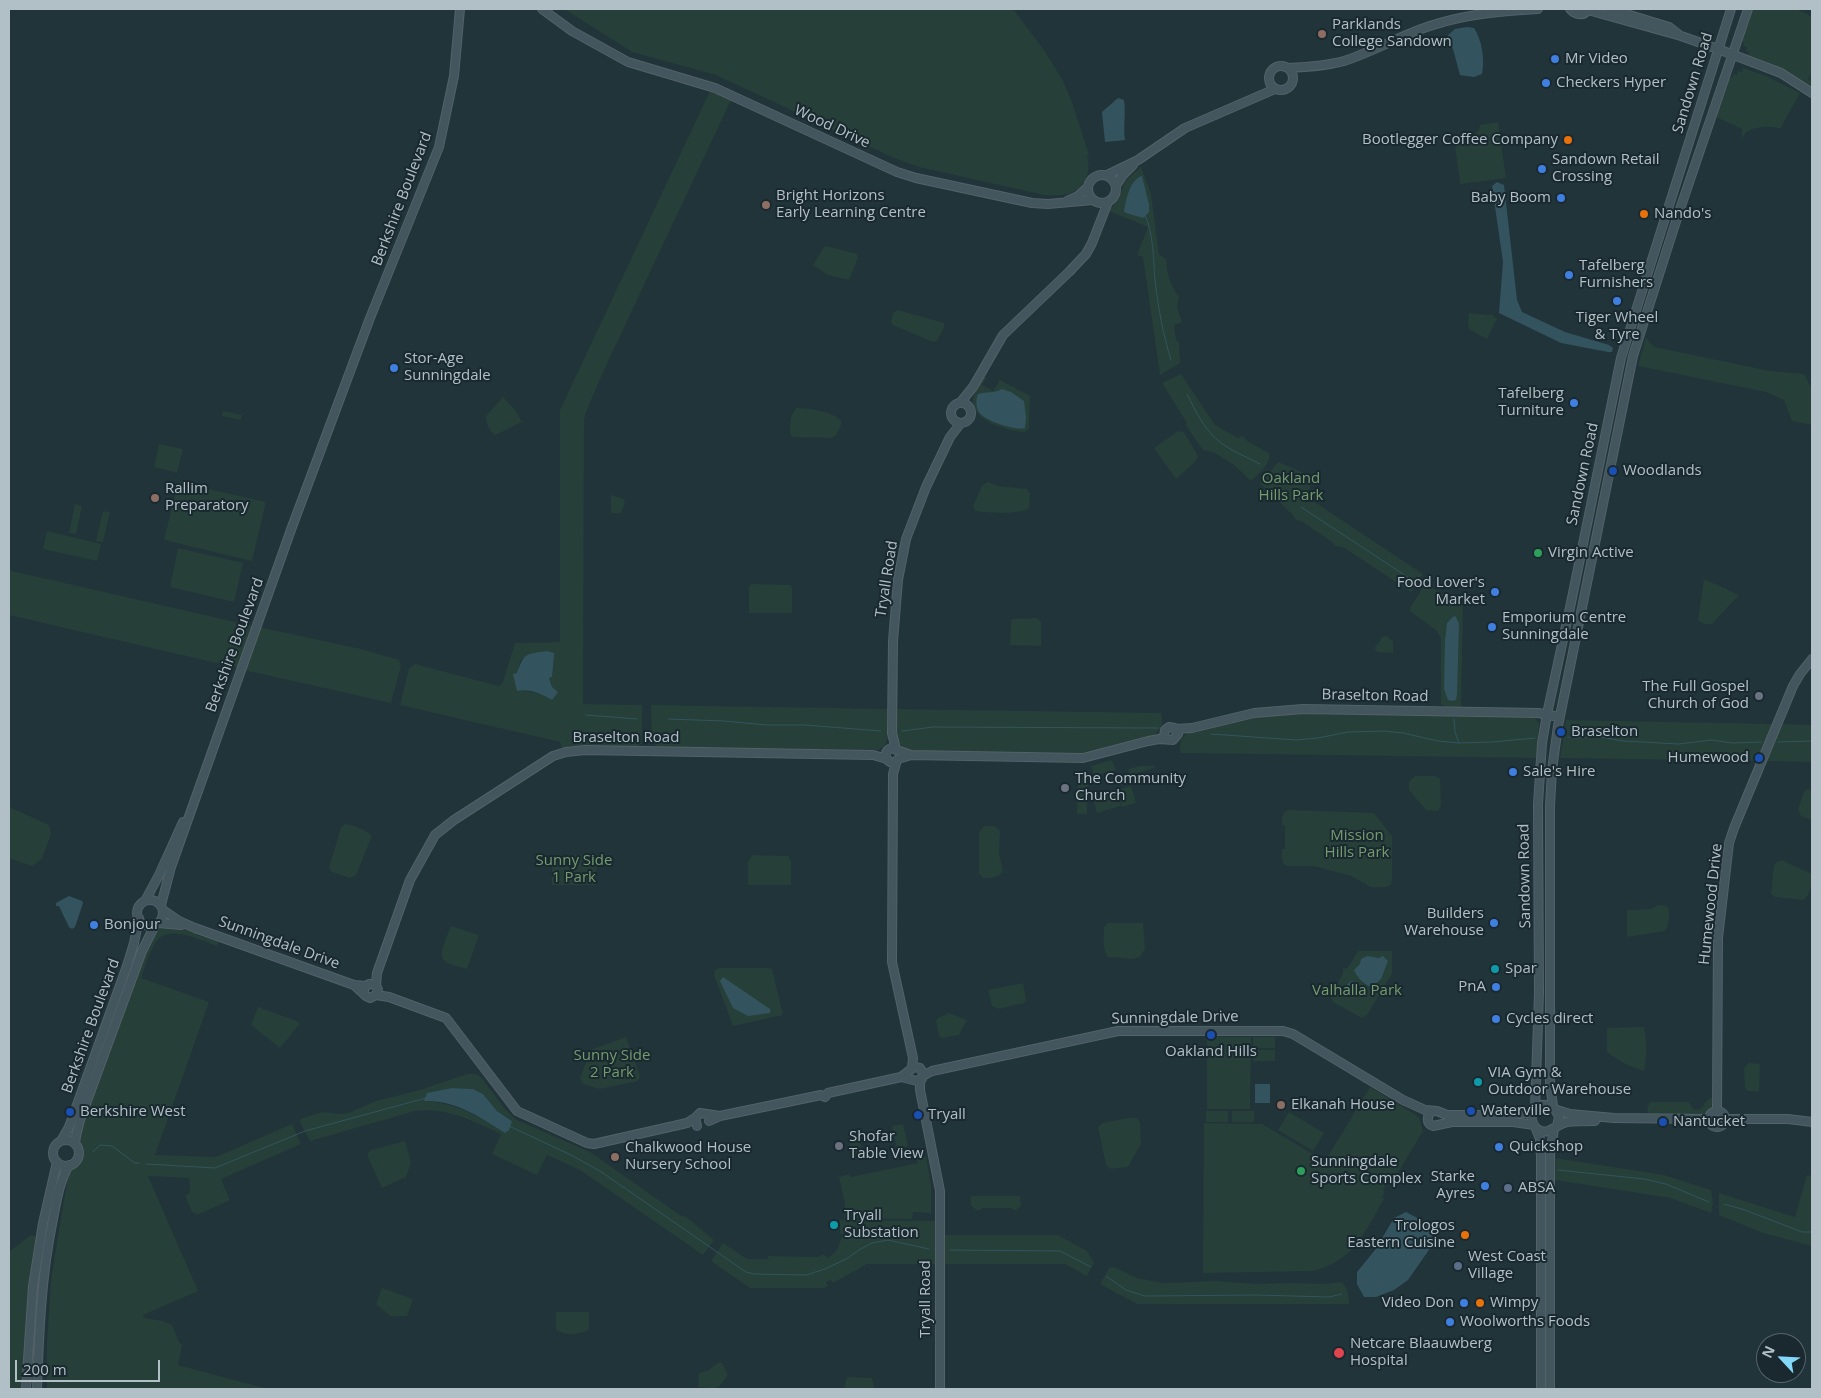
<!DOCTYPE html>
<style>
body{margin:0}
#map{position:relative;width:1821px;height:1398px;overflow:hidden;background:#21343a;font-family:"Open Sans",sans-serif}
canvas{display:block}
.frame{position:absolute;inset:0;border:10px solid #b0c0c6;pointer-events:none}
.north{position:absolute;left:1756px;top:1333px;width:50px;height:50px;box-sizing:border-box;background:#1a292f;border:1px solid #56656b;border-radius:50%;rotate:295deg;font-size:14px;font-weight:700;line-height:20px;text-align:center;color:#b0c0c6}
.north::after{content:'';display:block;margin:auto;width:18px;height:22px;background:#83d7f8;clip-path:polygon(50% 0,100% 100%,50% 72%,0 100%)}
.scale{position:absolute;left:15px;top:1360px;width:145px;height:22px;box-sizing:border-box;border:2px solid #b0c0c6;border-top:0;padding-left:6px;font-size:15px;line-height:18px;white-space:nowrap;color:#b0c0c6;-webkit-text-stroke:4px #1a292f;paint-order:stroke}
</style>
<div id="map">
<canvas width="1821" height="1398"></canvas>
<div class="frame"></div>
<div class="north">N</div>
<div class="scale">200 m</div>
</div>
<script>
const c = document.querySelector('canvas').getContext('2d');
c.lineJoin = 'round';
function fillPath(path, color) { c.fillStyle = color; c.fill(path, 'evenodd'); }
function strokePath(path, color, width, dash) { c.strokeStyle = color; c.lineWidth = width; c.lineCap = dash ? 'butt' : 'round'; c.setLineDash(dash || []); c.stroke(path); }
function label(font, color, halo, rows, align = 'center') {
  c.font = font + ' "Open Sans",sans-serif'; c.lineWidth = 4; c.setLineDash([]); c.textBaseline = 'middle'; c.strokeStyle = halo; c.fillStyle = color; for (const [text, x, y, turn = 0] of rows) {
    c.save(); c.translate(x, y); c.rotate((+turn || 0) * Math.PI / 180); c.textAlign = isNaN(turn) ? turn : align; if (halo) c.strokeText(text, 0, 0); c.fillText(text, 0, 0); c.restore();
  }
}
fillPath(new Path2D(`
 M564 9H1013L1044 50 1063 81 1072 102 1089 155 1087 156C1092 172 1085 189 1068 194 1060 196 1052 195 1044 195L919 167 894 158 716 75 632 52Z
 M1752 9H1797L1812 17V71L1808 79 1812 81V89L1769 63 1748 55 1749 52 1746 51 1747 47 1743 46 1744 43 1742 42Z
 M1743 68 1766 76 1800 93 1780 129C1774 125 1753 127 1747 132 1745 133 1744 136 1742 138V129L1716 117 1730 77 1732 78 1733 74 1737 75 1738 71 1742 72Z
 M710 91 731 100 604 370 586 412 584 420 583 704 642 705V743L637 746H576L562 748 560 742 400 705 409 668 415 664 499 686 503 682 515 643 560 642V410ZM547 651 554 656 552 677 549 678 552 687 557 692 552 700 540 694 522 690C514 662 518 654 547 651Z
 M1498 122 1506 178 1460 184 1454 138C1465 137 1478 138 1480 125Z
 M1141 167 1151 194 1159 254 1167 260C1165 270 1172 289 1179 296L1177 307 1182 322 1174 325 1176 340 1179 342 1180 363 1160 375 1143 257 1137 255 1148 227 1109 211 1119 198 1125 181ZM1142 177 1149 204 1126 202 1134 181Z
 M827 246 857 254 858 258 849 280 828 275 813 265 824 247Z
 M898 310 944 323V327L937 341 933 342 893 325 891 322 893 313Z
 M1469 313 1492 315 1497 319 1487 339 1470 330 1468 325Z
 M1646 337 1650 343 1655 347 1770 371 1804 374 1812 389V425L1792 421 1784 400 1766 392 1638 366Z
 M1181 374 1215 425 1238 438 1243 436 1247 441 1269 453C1272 464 1258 474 1251 481L1234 465 1215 453 1203 450 1186 426 1187 423 1162 383Z
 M984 377H987L982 385 993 391 1000 380 1030 396 1029 428 1025 432C1008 431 970 421 973 398 975 391 980 383 984 377Z
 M503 397 515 410 522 422 495 435C490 432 485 422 486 416Z
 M796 408C807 408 838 412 842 423L836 435 832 438 792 437C788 430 790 414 796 408Z
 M223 411 242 415 241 420 222 416Z
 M1178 431 1184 432 1198 456 1196 461 1176 479 1154 448Z
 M159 444 183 449 177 473 154 467Z
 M1278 462 1313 477 1307 497 1423 574 1411 592 1343 547 1335 546 1332 542 1301 521 1296 520 1293 515 1260 484Z
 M178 482 266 502 252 561 164 540Z
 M988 482 998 486 1027 489 1030 493 1029 508C1020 515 986 513 975 511L973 506 982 486Z
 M611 495 624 499 625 502 621 513H611Z
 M75 504 82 506 76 534 69 533Z
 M103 511 110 512 103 542 96 541Z
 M47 531 101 544 97 561 43 549Z
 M178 548 243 563 234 602 170 587Z
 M9 569 12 571 253 626 238 668 9 615Z
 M1704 579 1739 595 1712 624H1704L1698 620Z
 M752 584 790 585 792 588V613H749V587Z
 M1425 584 1463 606 1461 707H1445L1441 704V638L1436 630 1410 611V608Z
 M1037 618 1041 622V646L1010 645 1011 621 1013 619Z
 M259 627 361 649 399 660 401 666 391 703 244 670Z
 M1387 636 1393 642V653L1378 652 1374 648 1381 640V637Z
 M651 705 888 709C888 722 893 745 878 750L657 747 652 742Z
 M897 709 1161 713C1163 722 1163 728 1155 734L1082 753 910 751C892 746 897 724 897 709Z
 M1298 713 1534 717 1539 724 1536 758 1181 753C1179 744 1180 738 1188 733L1243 719Z
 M1566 720 1773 724 1757 761 1560 758Z
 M1782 724 1812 725V762L1766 761Z
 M1112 760 1116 770 1094 776 1091 766Z
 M1140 766H1154L1155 768 1129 775 1128 769Z
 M1415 776H1435L1440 779 1441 805 1438 811 1426 810 1409 790V782Z
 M1078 778H1088L1087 814H1077Z
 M1131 786 1136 803 1122 807 1117 790Z
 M1808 789 1812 790V820L1801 816 1798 809 1804 792Z
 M1116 790 1121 806 1097 813 1093 797Z
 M9 807 49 825 51 834 42 859 32 866 9 858Z
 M1288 810 1374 813 1392 836V880L1391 885 1386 887H1371L1351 876 1314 866H1287C1280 863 1282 856 1282 849H1285V826L1282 825C1282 819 1281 813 1288 810Z
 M345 824C355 826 365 829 372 836L356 875 350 878 332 872 329 868 341 827Z
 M984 826H995L1000 831 999 854 1003 870 1000 875 992 878H983L979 873V832Z
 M556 855H590C599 860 596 875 596 885H552V860Z
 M753 855 788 856 791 861V885H748V861Z
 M1781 860 1812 874C1812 883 1811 893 1804 900L1775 897 1771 894 1774 865 1778 861Z
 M1659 905 1667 906C1671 912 1669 925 1665 931L1627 937V910L1651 909Z
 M1108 923H1143L1145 949 1140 957 1132 959 1108 957C1102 949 1104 936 1104 927Z
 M451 926 479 935 467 969C460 967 449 965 444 960 437 955 449 933 451 926Z
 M180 927 195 932 197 935 219 941 217 946C202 940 167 924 156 942 149 952 145 966 141 978L209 1002 155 1155 216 1157 292 1124 301 1144 221 1179 230 1200 197 1215 192 1212 185 1196 190 1192 189 1178 148 1176 198 1291 143 1315 145 1318 163 1321 172 1325 179 1342 182 1345 178 1365 268 1389H47V1343L51 1280 58 1236 69 1171 81 1158 79 1134 81 1126 145 951 157 929Z
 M1358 951H1392V974L1367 1015 1362 1018 1333 1002 1330 997 1343 973V967L1347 969Z
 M719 968H768L772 969 783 1015 733 1026 714 975 715 970Z
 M1023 983 1026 999 1024 1003 999 1009 992 1006 988 990Z
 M258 1007 299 1022 300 1024 280 1048 251 1025Z
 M949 1013 967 1020 959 1035 943 1038 939 1036 936 1021 938 1018Z
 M1644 1027C1647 1043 1647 1056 1644 1071 1630 1067 1619 1061 1607 1052V1028Z
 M626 1037 640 1076 638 1081 599 1089 583 1084 580 1078 586 1062 585 1052Z
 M1207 1037H1251L1250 1109H1207Z
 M1253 1037H1275V1048H1253Z
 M1253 1050H1275V1061H1253Z
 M1749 1063 1760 1064 1759 1092 1748 1091 1745 1088 1744 1068Z
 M467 1074H476L481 1077 505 1109 515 1119 590 1152 680 1215 686 1217 714 1240 703 1255 580 1170 547 1155 537 1175 492 1154 501 1134C473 1121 446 1107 415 1111L310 1141 300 1122V1119L322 1112 341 1114 349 1113 376 1101 420 1090ZM452 1088 473 1089 483 1094 497 1111 512 1120 505 1132C477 1116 457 1103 424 1101Z
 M1370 1087 1419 1117 1423 1131 1393 1181 1389 1186 1386 1184 1383 1190 1385 1192 1382 1197 1384 1199C1364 1233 1355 1260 1313 1271L1203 1273 1204 1123 1262 1124 1325 1161Z
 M1714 1096C1714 1104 1709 1113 1702 1116 1692 1118 1668 1116 1657 1116L1649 1114 1647 1108 1650 1102H1689L1693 1109 1696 1110 1702 1108 1706 1101Z
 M1206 1111H1228V1122H1206Z
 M1232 1111H1254V1122H1232Z
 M1289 1112 1324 1133 1313 1151 1278 1130Z
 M1127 1118H1137L1140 1122 1141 1144 1128 1167 1110 1169 1106 1165 1098 1127 1103 1123Z
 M903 1124 908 1146 897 1148 892 1126Z
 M858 1134 863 1155 852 1158 848 1136Z
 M405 1141 411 1163 406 1177 382 1188 368 1157V1153L371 1150Z
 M926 1157 931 1184V1213L913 1212 912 1219 844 1218 845 1203 839 1177 849 1174 851 1177 918 1163 917 1159Z
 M1555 1158 1664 1175 1711 1190 1713 1202 1711 1213 1670 1198 1555 1180Z
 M1807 1175 1812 1176V1246L1763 1233 1719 1215V1193L1795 1217Z
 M971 1196H1020L1021 1206 1016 1210H1013L1012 1208H982L981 1210H976L971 1205Z
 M840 1220 936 1221 935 1264H867L833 1283 831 1280 826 1282 828 1286 824 1288H750L711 1261 723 1243 747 1259H768V1256L818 1257 823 1254 828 1258 837 1250 843 1234H840Z
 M31 1235 36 1236 29 1279 24 1389H9V1252Z
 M944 1235H1058L1087 1251 1094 1262 1087 1276 1065 1264H944Z
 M1114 1267 1137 1278 1163 1283 1216 1281 1258 1284 1291 1283 1325 1284 1341 1282C1348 1287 1349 1296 1349 1304H1137L1100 1284 1109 1268Z
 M382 1288 413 1299 407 1316H390L376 1304Z
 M556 1312H589V1330C576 1335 568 1336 556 1330Z
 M1778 1335H1791L1792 1343H1778Z
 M718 1363H722L728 1375C716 1391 720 1389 698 1387L699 1373 707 1371Z
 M847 1377 872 1378 874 1388H844Z`), '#263f38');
fillPath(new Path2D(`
 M1467 27 1474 28C1482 40 1485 59 1482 74L1474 77 1460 75 1453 49 1448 41V35L1455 29Z
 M1118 98 1124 100C1126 114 1123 127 1125 140L1105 142 1102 112Z
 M1142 176 1149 204V212L1143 218 1126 213 1124 211C1126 200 1130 179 1142 176Z
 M1497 182 1504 185 1517 300 1522 312 1565 332 1609 345 1613 348 1612 352H1608L1561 343 1499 313 1503 262 1492 186Z
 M1002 389 1011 392 1024 401 1026 418 1025 428C1017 431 990 422 983 416 976 412 975 401 978 394 987 391 994 394 1002 389Z
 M1454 616 1456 617 1459 624 1457 694 1456 700 1452 701 1448 700 1444 689 1445 641 1447 623Z
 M547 651 554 653V656L552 677 549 678 552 687 558 692 552 700C542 694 528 688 517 691L513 674 517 673C524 652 527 654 547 651Z
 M69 896 82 901 83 903 75 927 72 929 69 927 59 906H56V903Z
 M1367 956 1379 958 1383 956 1388 961 1381 979 1372 987C1365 986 1356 976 1354 970L1360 964 1361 959Z
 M723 977 770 1009V1013L748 1016 733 1008 720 981Z
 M1351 981 1358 983 1361 988V991L1353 997 1343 993 1346 986Z
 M1255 1084H1270V1103H1255Z
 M452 1088 473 1089 483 1094 497 1111 512 1121 509 1130 505 1133C480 1117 455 1100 424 1101L427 1093Z
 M1406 1212 1427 1223 1432 1234 1431 1247 1408 1280 1394 1290 1376 1297H1364L1357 1284V1272L1375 1250 1394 1218Z`), '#33545f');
strokePath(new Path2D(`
 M1145 215C1154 236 1153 257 1155 280 1158 307 1163 334 1171 360
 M1187 394C1196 412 1205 431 1221 443 1233 452 1247 457 1260 464
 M1301 507 1412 580
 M586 715 637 719
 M668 719 724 721 767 725H805L881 731
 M1454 719 1455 732 1459 743
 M902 731 933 727 1158 728
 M1211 734 1296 740 1318 738 1348 732 1384 731 1403 733 1438 741 1459 743 1492 742 1535 738
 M1568 737 1576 738 1595 736 1623 741 1679 744 1712 740 1732 743 1761 742
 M1778 742 1812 741
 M509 1126 571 1155 600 1171 746 1272 754 1274 806 1275 825 1269 848 1258 859 1250 872 1243 888 1240 929 1249
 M93 1152 100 1145 112 1146 135 1163H139
 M146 1164 215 1168 305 1131 426 1098
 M1558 1170 1644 1179 1666 1184 1709 1202
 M1724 1204 1745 1210 1802 1232H1812
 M950 1250 1060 1251 1091 1267
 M1106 1276 1126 1290 1145 1296 1257 1295 1329 1297 1342 1294`), '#33545f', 1);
const secondary = new Path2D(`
 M542 9 572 31 628 62 715 88 897 172 916 178 1032 203 1048 204 1093 200
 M1570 9C1576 16 1584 16 1589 9
 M1610 9 1669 27 1678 34
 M1588 10 1681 36 1718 49 1781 73 1812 93
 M1269 78a12 12 0 1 1 24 0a12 12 0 1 1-24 0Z
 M1288 68C1307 67 1326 66 1344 61 1375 51 1403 34 1433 25 1467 14 1503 11 1538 9
 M1088 189a14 14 0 1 1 28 0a14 14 0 1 1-28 0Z
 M1107 175 1138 160 1185 128 1275 89
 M1116 186 1122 176 1133 165
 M1067 201 1078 196 1088 187
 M951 413a10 10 0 1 1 20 0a10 10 0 1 1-20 0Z
 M960 403 973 387 1003 335 1069 272 1086 254 1092 243 1108 202
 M1176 729 1192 728 1254 713 1303 709 1538 713 1560 717
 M896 749 892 733 893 641 898 580 906 539 926 487 950 437 961 423
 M898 759 911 755 1083 758 1148 741 1159 739 1173 740 1178 734 1175 728 1169 727 1165 730 1164 736 1167 739
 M897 760 893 774 892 962 913 1058 912 1068
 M890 762C884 758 884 751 891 748L911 755
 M137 913a13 13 0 1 1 26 0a13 13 0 1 1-26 0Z
 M145 901 159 875 183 822
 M161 905 171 867 292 527 370 318 439 147 454 76 460 9
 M163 910 179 921 195 928 354 985 366 986
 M158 923 181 925
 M354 985 366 996 370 998 376 995 378 989 374 984H369L364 988V992
 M376 986 377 973 410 880 435 835 454 820 553 756 566 752 585 750 873 755 887 759
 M376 995 389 997 446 1018 517 1111 587 1143 594 1144 687 1123 695 1118
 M923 1076 932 1071 1118 1031H1283L1293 1034 1403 1100 1425 1110 1437 1111 1447 1115H1509L1533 1112
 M920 1080V1090L940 1191V1389
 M828 1093 901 1077 914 1067 920 1068 923 1073 922 1079 917 1081 901 1077
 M1553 1106 1550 1084V806L1552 770 1558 726 1633 356 1678 215 1748 9
 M1535 1109 1539 992 1538 804 1542 743 1547 714 1572 598 1621 358 1731 9
 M1557 1110 1570 1114 1614 1118 1709 1119
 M1717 1110 1718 938 1729 843 1734 828 1793 686 1800 674 1812 659
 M1709 1119a8 8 0 1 1 16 0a8 8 0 1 1-16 0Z
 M1433 1111C1426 1115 1426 1123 1433 1126L1452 1122H1513L1534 1125
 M1725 1119H1788L1812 1122
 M709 1121 720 1116 821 1095 825 1097 828 1093
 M697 1126 695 1118 700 1113 720 1116
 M1557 1126 1559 1117C1555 1103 1534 1099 1532 1116 1531 1120 1533 1124 1535 1127 1546 1139 1556 1124 1567 1122 1576 1121 1586 1121 1595 1121
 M1536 1129 1540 1139 1541 1157V1389
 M53 1153a13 13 0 1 1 26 0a13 13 0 1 1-26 0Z
 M61 1141 69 1127 127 966 134 943 139 918
 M75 1144 76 1136 80 1120 142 951 155 925
 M26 1389 33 1286 43 1223 57 1162
 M37 1389C39 1334 41 1279 52 1224 56 1204 59 1182 69 1165
 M1550 1389V1154L1554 1129`);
strokePath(secondary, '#536268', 10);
strokePath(secondary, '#43555d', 8);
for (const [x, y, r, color] of [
 [1322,34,5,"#8d6e63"],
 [1555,59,5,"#3f7fe0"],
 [1546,83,5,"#3f7fe0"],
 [1568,140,5,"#e8710a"],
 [1542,169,5,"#3f7fe0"],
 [1561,198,5,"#3f7fe0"],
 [766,205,5,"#8d6e63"],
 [1644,214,5,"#e8710a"],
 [1569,275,5,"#3f7fe0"],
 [1617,301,5,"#3f7fe0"],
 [394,368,5,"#3f7fe0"],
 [1574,403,5,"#3f7fe0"],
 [1613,471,5,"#1a4fb4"],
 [155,498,5,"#8d6e63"],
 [1538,553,5,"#2e9e5b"],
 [1495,592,5,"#3f7fe0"],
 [1492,627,5,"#3f7fe0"],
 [1759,696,5,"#6b7280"],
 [1561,732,5,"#1a4fb4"],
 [1759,758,5,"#1a4fb4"],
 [1513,772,5,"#3f7fe0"],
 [1065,788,5,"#6b7280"],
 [1494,923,5,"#3f7fe0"],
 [94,925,5,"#3f7fe0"],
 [1495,969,5,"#0f9aa8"],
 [1496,987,5,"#3f7fe0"],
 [1496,1019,5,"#3f7fe0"],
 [1211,1035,5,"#1a4fb4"],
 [1478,1082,5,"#0f9aa8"],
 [1281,1105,5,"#8d6e63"],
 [1471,1111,5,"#1a4fb4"],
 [70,1112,5,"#1a4fb4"],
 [918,1115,5,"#1a4fb4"],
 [1663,1122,5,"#1a4fb4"],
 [839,1146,5,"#6b7280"],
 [1499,1147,5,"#3f7fe0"],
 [615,1157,5,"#8d6e63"],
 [1301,1171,5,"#2e9e5b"],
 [1485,1186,5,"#3f7fe0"],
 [1508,1188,5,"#5c6f8a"],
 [834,1225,5,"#0f9aa8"],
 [1465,1235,5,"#e8710a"],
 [1458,1266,5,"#5c6f8a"],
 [1464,1303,5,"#3f7fe0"],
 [1480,1303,5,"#e8710a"],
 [1450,1322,5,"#3f7fe0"],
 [1339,1353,6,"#e0444e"]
]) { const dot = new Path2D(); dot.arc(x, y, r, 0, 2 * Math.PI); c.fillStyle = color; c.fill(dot); strokePath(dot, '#1a292f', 2); }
label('15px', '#b0c0c6', '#1a292f', [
 ["Parklands",1332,25],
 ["College Sandown",1332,42],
 ["Mr Video",1565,59],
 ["Checkers Hyper",1556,83],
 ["Bootlegger Coffee Company",1558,140,"right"],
 ["Sandown Retail",1552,160],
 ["Crossing",1552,177],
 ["Bright Horizons",776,196],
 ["Early Learning Centre",776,213],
 ["Baby Boom",1551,198,"right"],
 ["Nando's",1654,214],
 ["Tafelberg",1579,266],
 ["Furnishers",1579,283],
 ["Tiger Wheel",1617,318,"center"],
 ["& Tyre",1617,335,"center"],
 ["Stor-Age",404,359],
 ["Sunningdale",404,376],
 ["Tafelberg",1564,394,"right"],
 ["Turniture",1564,411,"right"],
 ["Woodlands",1623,471],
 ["Rallim",165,489],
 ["Preparatory",165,506],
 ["Virgin Active",1548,553],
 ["Food Lover's",1485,583,"right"],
 ["Market",1485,600,"right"],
 ["Emporium Centre",1502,618],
 ["Sunningdale",1502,635],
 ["The Full Gospel",1749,687,"right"],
 ["Church of God",1749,704,"right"],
 ["Braselton",1571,732],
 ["Humewood",1749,758,"right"],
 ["Sale's Hire",1523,772],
 ["The Community",1075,779],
 ["Church",1075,796],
 ["Builders",1484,914,"right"],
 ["Warehouse",1484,931,"right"],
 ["Bonjour",104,925],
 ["Spar",1505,969],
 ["PnA",1486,987,"right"],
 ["Cycles direct",1506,1019],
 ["Oakland Hills",1211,1052,"center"],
 ["VIA Gym &",1488,1073],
 ["Outdoor Warehouse",1488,1090],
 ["Elkanah House",1291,1105],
 ["Waterville",1481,1111],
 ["Berkshire West",80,1112],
 ["Tryall",928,1115],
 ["Nantucket",1673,1122],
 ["Shofar",849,1137],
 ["Table View",849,1154],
 ["Quickshop",1509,1147],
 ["Chalkwood House",625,1148],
 ["Nursery School",625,1165],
 ["Sunningdale",1311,1162],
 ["Sports Complex",1311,1179],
 ["Starke",1475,1177,"right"],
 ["Ayres",1475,1194,"right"],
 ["ABSA",1518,1188],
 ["Tryall",844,1216],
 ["Substation",844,1233],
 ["Trologos",1455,1226,"right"],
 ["Eastern Cuisine",1455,1243,"right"],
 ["West Coast",1468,1257],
 ["Village",1468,1274],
 ["Video Don",1454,1303,"right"],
 ["Wimpy",1490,1303],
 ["Woolworths Foods",1460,1322],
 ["Netcare Blaauwberg",1350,1344],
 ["Hospital",1350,1361]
], 'left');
label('15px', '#b0c0c6', '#1a292f', [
 ["Sandown Road",1693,83,-73],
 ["Wood Drive",832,127,25],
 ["Berkshire Boulevard",402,199,-69],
 ["Sandown Road",1583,474,-78],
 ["Tryall Road",887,579,-81],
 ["Berkshire Boulevard",235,645,-70],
 ["Braselton Road",1375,696,1],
 ["Braselton Road",626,738],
 ["Sandown Road",1525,876,-91],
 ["Humewood Drive",1711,904,-84],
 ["Sunningdale Drive",279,943,20],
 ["Sunningdale Drive",1175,1018,-1],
 ["Berkshire Boulevard",91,1026,-70],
 ["Tryall Road",926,1299,-90]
]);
label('15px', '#739c6f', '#1a292f', [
 ["Oakland",1291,479],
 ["Hills Park",1291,496],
 ["Mission",1357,836],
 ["Hills Park",1357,853],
 ["Sunny Side",574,861],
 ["1 Park",574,878],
 ["Valhalla Park",1357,991],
 ["Sunny Side",612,1056],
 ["2 Park",612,1073]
]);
</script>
